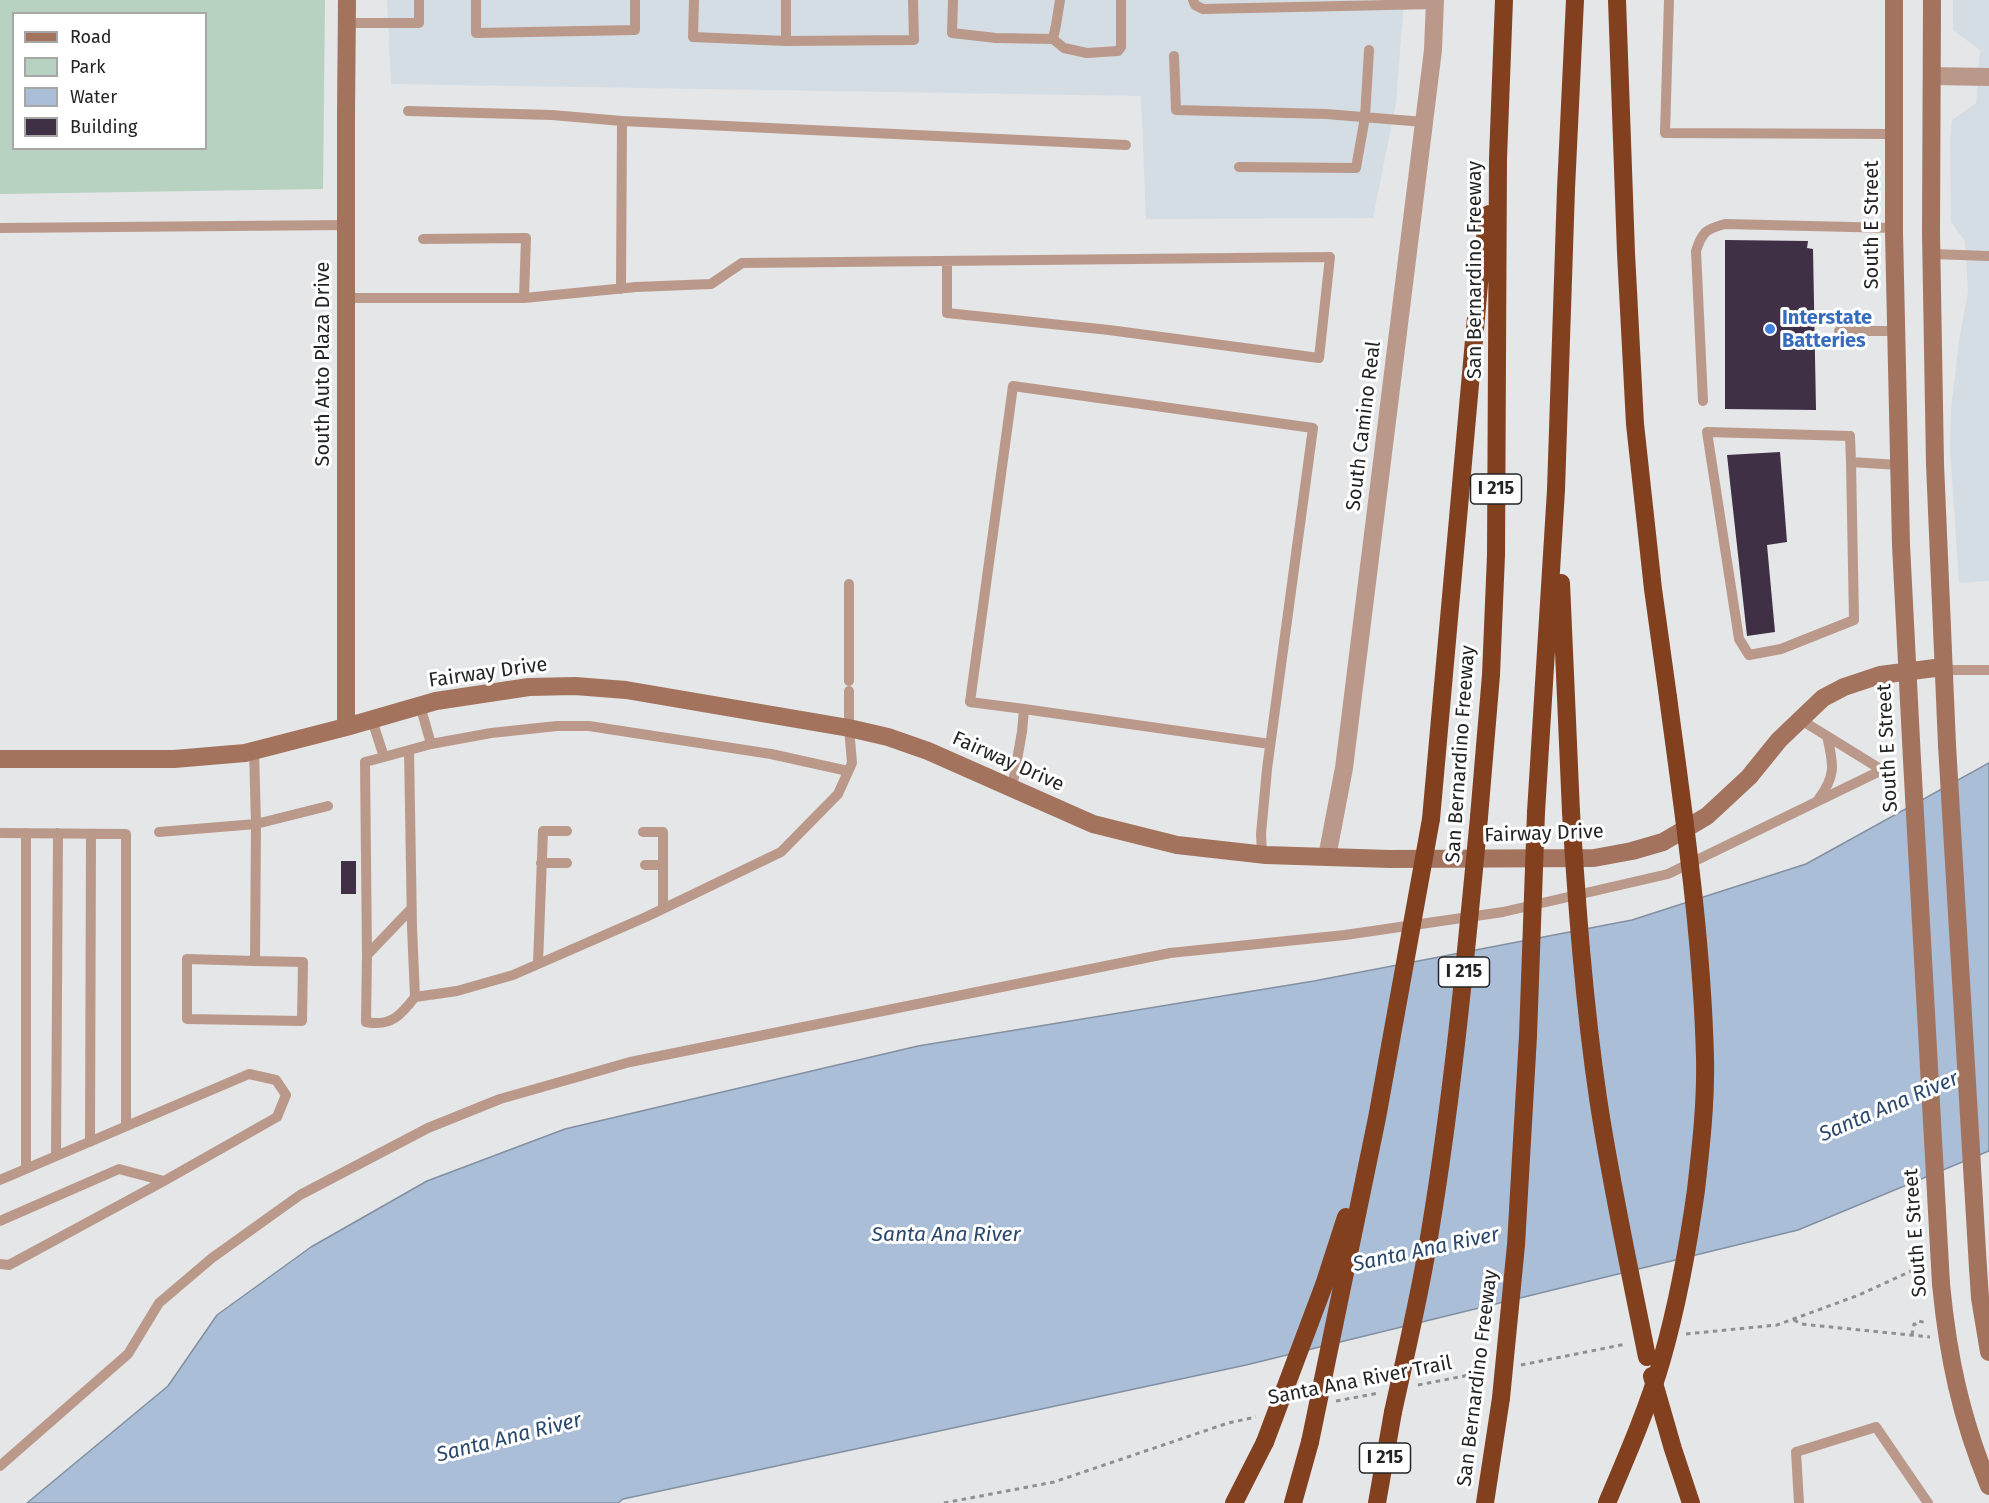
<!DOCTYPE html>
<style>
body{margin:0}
#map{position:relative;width:1989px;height:1503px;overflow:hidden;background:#e4e6e8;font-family:"Fira Sans",sans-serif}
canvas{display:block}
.legend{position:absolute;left:12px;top:12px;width:195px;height:138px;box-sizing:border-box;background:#fff;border:2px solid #a7a7a8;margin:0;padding:8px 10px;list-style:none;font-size:18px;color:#232425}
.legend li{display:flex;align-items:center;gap:12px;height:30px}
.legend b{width:30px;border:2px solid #a7a7a8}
</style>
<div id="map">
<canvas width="1989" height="1503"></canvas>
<ul class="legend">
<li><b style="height:8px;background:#a4735e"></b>Road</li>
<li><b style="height:16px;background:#b7d2c1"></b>Park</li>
<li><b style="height:16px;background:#abbed7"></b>Water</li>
<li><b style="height:16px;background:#3f3045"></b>Building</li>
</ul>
</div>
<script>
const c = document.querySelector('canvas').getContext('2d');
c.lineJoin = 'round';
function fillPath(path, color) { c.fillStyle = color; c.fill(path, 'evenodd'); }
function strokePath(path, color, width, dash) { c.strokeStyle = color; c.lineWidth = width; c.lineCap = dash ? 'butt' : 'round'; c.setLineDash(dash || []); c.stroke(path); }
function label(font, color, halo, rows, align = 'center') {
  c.font = font + ' "Fira Sans",sans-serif'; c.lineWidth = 6; c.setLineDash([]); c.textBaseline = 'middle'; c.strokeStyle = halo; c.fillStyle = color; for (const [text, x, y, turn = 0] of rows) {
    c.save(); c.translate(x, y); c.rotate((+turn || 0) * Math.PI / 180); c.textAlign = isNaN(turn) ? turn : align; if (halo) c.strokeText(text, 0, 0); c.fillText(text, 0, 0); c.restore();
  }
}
fillPath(new Path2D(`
 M387 0H1404L1396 103 1373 218 1146 219 1141 96 391 84Z
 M1953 0H1989V581L1959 583 1950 450 1951 410 1959 341 1968 292 1965 241 1951 222 1950 140 1952 120 1976 103 1980 50 1953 30Z`), '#d4dde4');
fillPath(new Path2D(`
 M0 0H325L323 189 0 194ZM14 14H206V148H14Z`), '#b7d2c1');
const water = new Path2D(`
 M1989 763V1151L1798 1230 1246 1365 623 1499 618 1503H27L168 1386 217 1315 311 1247 427 1181 565 1129 918 1046 1314 981 1632 920 1806 864Z`);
fillPath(water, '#abbed7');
strokePath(water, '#8290a2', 1.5);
fillPath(new Path2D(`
 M1725 240 1808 241 1807 248 1813 249 1816 410 1725 409Z
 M1780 452 1787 542 1767 545 1775 632 1747 636 1727 455Z
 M341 861H356V894H341Z`), '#3f3045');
strokePath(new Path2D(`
 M1794 1320 1801 1324 1930 1337
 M1686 1334 1777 1325 1859 1295 1922 1266
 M1912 1335 1914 1324H1916L1918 1321 1928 1323
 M1521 1365 1626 1344
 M1418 1385 1485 1372
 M1336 1401 1379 1393
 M944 1503 1054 1482 1228 1423 1256 1417`), '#8f9092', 3, [4.5, 4.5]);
strokePath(new Path2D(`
 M476 0V33L635 30V0
 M694 0 693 37 786 41
 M786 0V41L914 40 913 0
 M953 0 952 33 996 38 1053 39 1064 48 1087 53 1118 51 1121 47V0
 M1193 0 1195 5 1203 9 1435 4
 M1669 0 1665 133 1894 134
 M347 23H419V0
 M1053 39 1056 25 1060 0
 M1174 56 1176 110 1326 114 1424 122
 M408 111 552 115 622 121 621 289
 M622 121 1126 145
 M1239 167 1356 168 1365 117 1369 50
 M0 228 346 225
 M423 239 526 238 524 298
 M1932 254 1989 256
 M346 298H524L636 287 711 284 742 263 1330 257 1319 358 1109 330 947 313V262
 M1839 331H1896
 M1703 401 1696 251C1702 232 1706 229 1725 224L1894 228
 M1851 462 1850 436 1707 432 1739 639 1749 655 1781 649 1854 620 1851 462 1899 465
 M1943 670H1989
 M849 681V584
 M420 705 431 744
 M1024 709 1270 744
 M372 720 384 757 431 744 491 733 557 726H589L771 754 848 771
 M254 750 256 824 328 806
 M409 750 412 927 415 997 457 991 513 975 646 917 781 852 838 794 852 763 849 728V691
 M1012 788 1022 732 1024 709 970 702 1013 386 1313 428 1267 769 1261 834 1262 854
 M1818 800C1836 776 1834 765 1827 736
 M159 832 256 824 255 961 187 959V1019L302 1021 303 962 255 961
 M643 832H663V909
 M0 833 126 834V1126
 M541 863H567
 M645 865H663
 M411 909 367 955 366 1022C391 1027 401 1015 415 997
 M367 955 365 762 384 757
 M538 964 543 831H567
 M90 1142 91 834
 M56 1156 58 833
 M26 1169V833
 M0 1180 249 1074 276 1080 286 1095 277 1117 164 1181 9 1265 0 1264
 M0 1221 119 1169 164 1181
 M0 1466 128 1354 159 1303 212 1258 300 1195 428 1128 500 1099 630 1062 1170 953 1345 935 1503 912 1668 874 1882 770 1801 720
 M1799 1503 1796 1452 1876 1427 1928 1503`), '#bb998a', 10);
strokePath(new Path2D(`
 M1932 76 1989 77
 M1327 857 1344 768 1433 50 1435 0`), '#bb998a', 18);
strokePath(new Path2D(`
 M1894 0V233L1901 545 1912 760
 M1932 0 1931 233 1935 464 1947 745
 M346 727V117L347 0
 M0 759H174L245 753 346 727 436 701 529 687 575 686 626 690 849 728 888 737 928 751 1093 824 1177 845 1266 855 1390 859 1594 858 1632 851 1663 842 1707 816 1749 777 1779 740 1823 698 1844 687 1880 675 1943 667
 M1978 1268 1980 1298 1989 1352
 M1941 1284C1948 1357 1961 1418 1989 1486`), '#a4735e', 18);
strokePath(new Path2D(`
 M1617 0 1626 253 1635 424 1653 589 1668 697
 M1561 583 1571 812
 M1536 812 1556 490 1566 189 1575 0
 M1479 817 1491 675 1496 555 1498 159 1504 0
 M1431 819 1481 262 1489 214
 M1652 1376 1673 1449 1691 1503
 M1234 1503 1265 1442
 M1293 1503 1310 1442
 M1377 1503 1393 1412
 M1485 1503 1501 1398`), '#82401f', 18);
strokePath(new Path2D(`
 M1947 745 1978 1268
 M1912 760 1941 1284`), '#a4735e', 18);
strokePath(new Path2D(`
 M1571 812C1577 907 1584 1003 1598 1098 1611 1185 1630 1271 1647 1357
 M1501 1398 1516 1245 1528 1036 1536 812
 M1393 1412C1404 1362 1416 1311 1425 1261 1451 1114 1465 965 1479 817
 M1265 1442 1324 1285 1346 1217
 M1310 1442 1377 1118 1431 819
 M1607 1503C1627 1456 1648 1408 1662 1359 1678 1303 1688 1247 1696 1190 1701 1146 1706 1102 1705 1058 1702 937 1684 817 1668 697`), '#82401f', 18);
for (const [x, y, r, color] of [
 [1770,329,6,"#3f7fe0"]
]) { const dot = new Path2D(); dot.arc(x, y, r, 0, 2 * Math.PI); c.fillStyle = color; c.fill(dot); strokePath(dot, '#fff', 2); }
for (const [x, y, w] of [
 [1496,489,51],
 [1464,972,51],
 [1385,1458,51]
]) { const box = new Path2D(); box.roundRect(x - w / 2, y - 15, w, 30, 4.5); c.fillStyle = '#fff'; c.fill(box); strokePath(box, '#232425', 1.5); }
label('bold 18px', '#232425', null, [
 ["I 215",1496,489],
 ["I 215",1464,972],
 ["I 215",1385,1458]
]);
label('20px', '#232425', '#fff', [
 ["South E Street",1872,225,-90],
 ["San Bernardino Freeway",1475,270,-90],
 ["South Auto Plaza Drive",323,364,-90],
 ["South Camino Real",1364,426,-83],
 ["Fairway Drive",488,673,-8],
 ["South E Street",1888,748,-93],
 ["San Bernardino Freeway",1461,754,-86],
 ["Fairway Drive",1008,762,24],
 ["Fairway Drive",1544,834,-2],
 ["South E Street",1916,1233,-94],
 ["San Bernardino Freeway",1478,1378,-83],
 ["Santa Ana River Trail",1360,1381,-11]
]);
label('bold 20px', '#366cbe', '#fff', [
 ["Interstate",1782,318],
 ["Batteries",1782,341]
], 'left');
label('italic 21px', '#2b486d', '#fff', [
 ["Santa Ana River",1889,1107,-23],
 ["Santa Ana River",946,1235],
 ["Santa Ana River",1426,1250,-12],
 ["Santa Ana River",509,1438,-14]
]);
</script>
